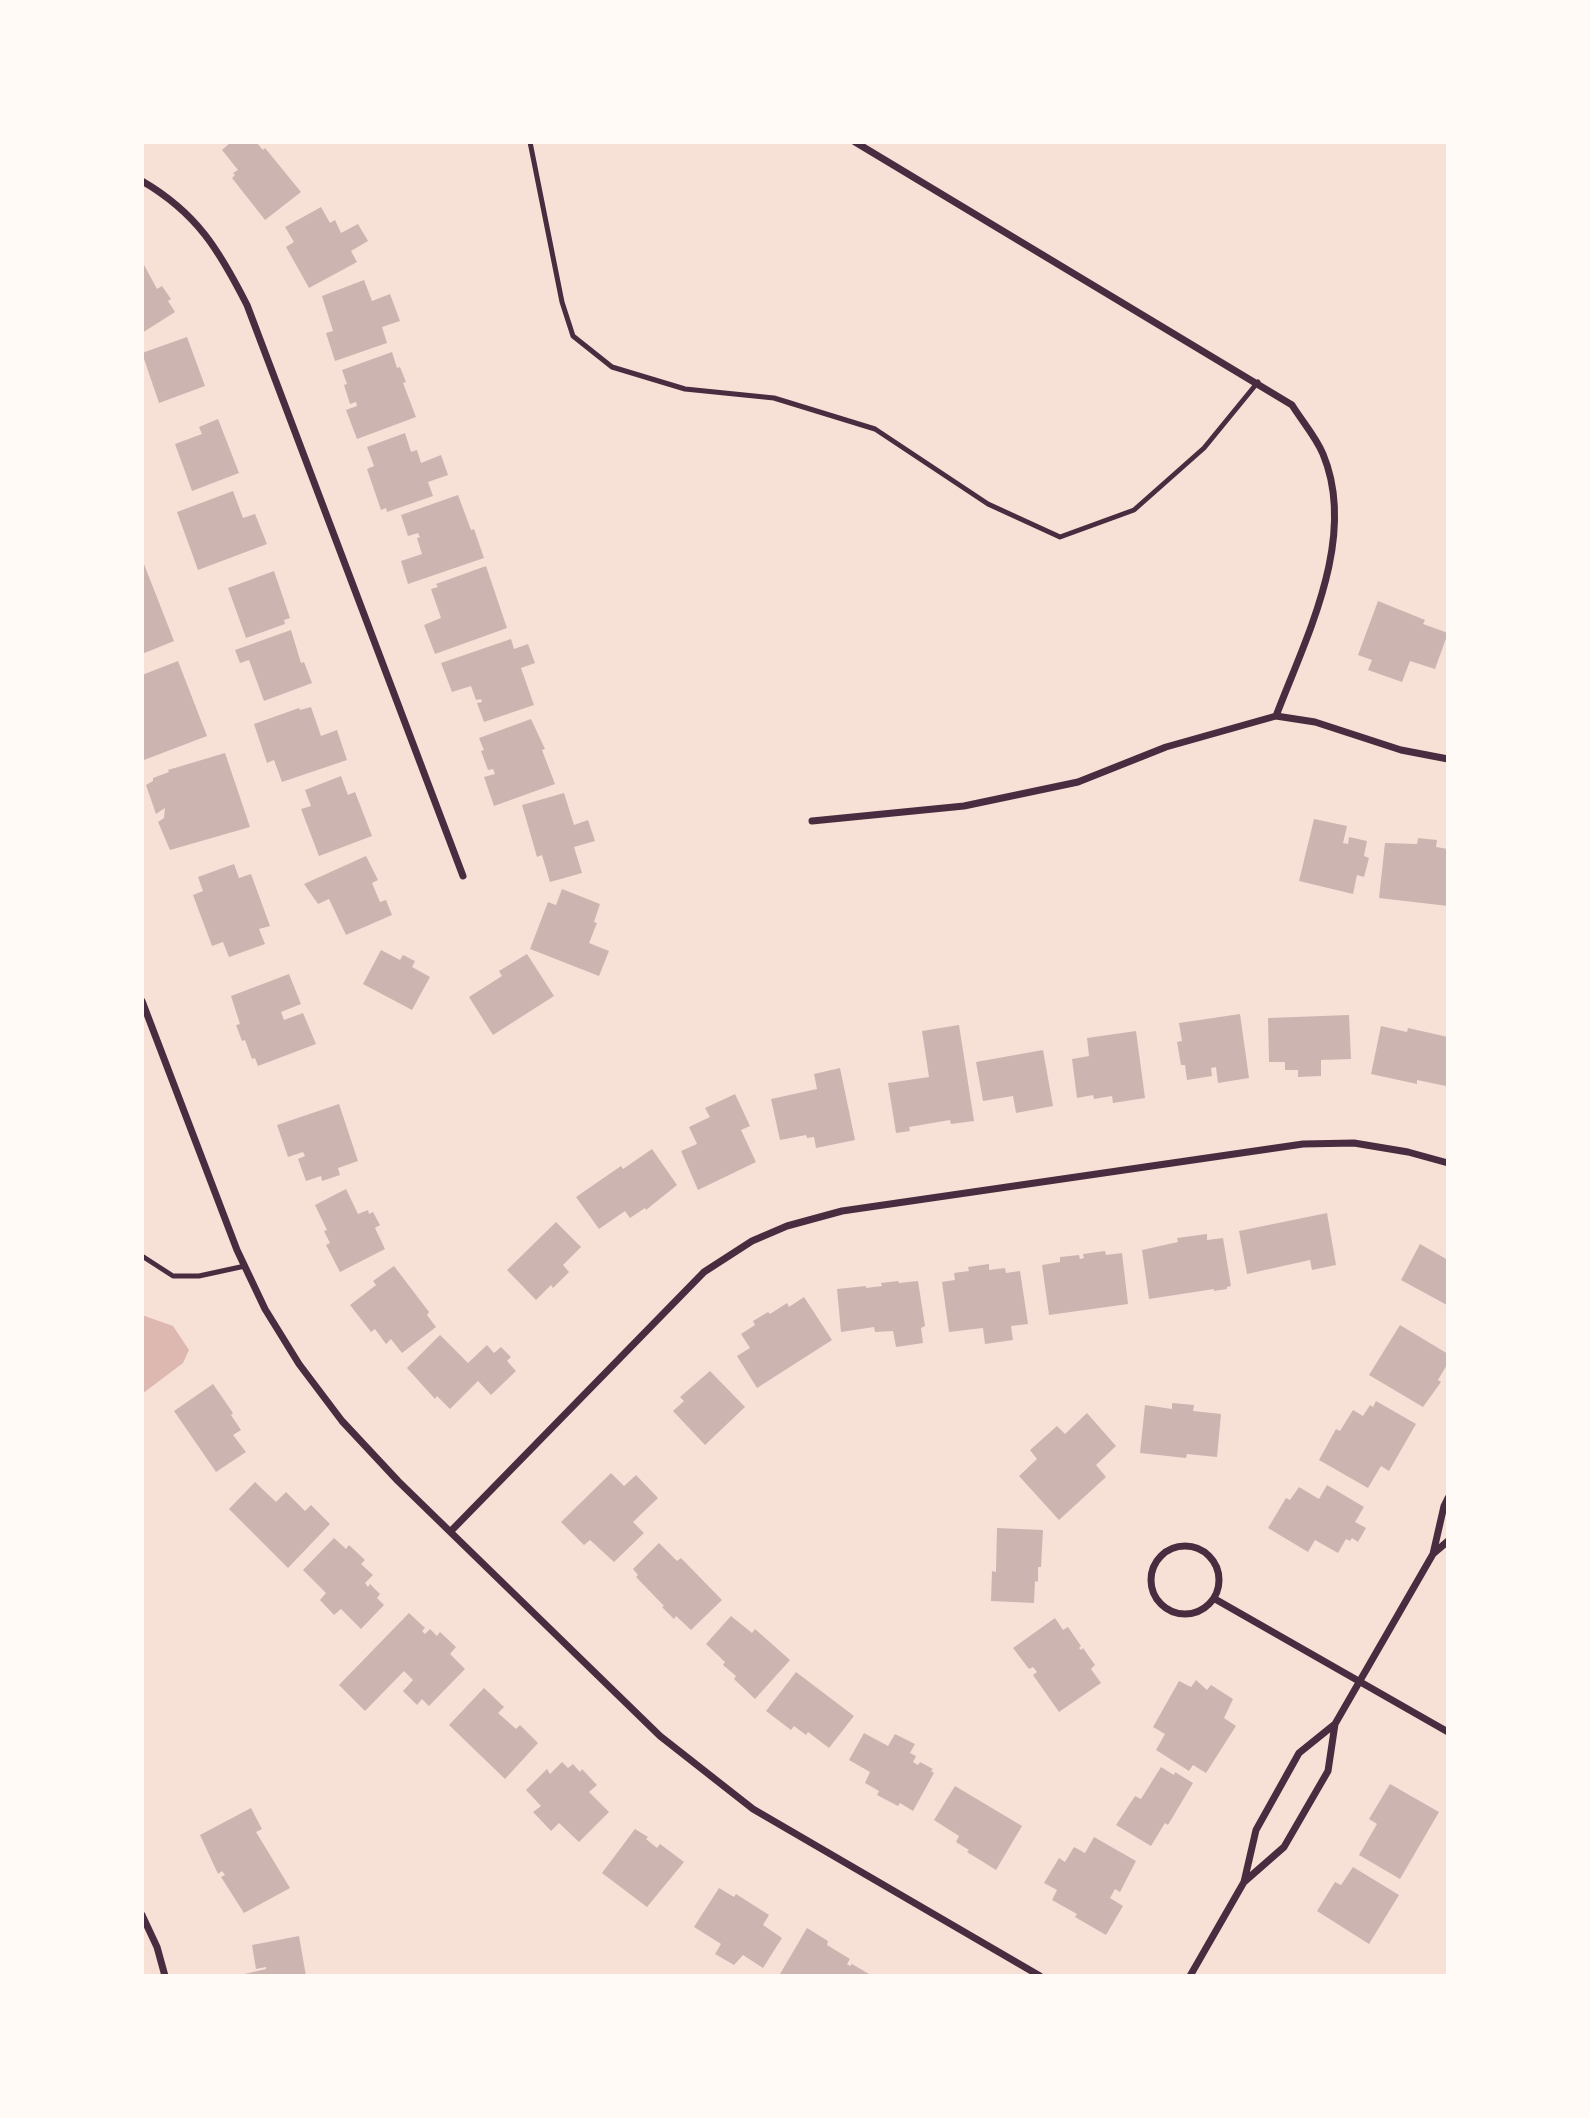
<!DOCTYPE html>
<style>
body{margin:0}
#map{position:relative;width:1590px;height:2118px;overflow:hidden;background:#f7e1d7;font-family:Montserrat,sans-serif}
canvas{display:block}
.frame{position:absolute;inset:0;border:144px solid #fffaf5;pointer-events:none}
</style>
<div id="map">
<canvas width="1590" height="2118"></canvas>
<div class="frame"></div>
</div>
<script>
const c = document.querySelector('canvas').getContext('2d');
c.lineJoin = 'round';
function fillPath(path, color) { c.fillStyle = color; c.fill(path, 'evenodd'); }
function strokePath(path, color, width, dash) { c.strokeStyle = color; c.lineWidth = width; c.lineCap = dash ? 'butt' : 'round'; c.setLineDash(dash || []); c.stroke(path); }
fillPath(new Path2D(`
 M142 1315 173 1326 189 1350 183 1363 142 1394Z`), '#dcb8b0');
fillPath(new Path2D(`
 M231 142H256L263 150 265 148 301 192 265 220 232 178 235 175 233 173 238 170 222 150Z
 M321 207 330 223 335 220 341 233 358 224 368 241 351 251 357 262 309 288 286 247 294 242 285 227Z
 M142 261 157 289 162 286 171 299 168 301 175 312 142 333Z
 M364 280 372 301 390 294 400 321 382 327 387 343 335 361 326 333 333 331 322 296Z
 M187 337 205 386 159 403 142 353Z
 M392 352 397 368 400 367 406 382 403 383 416 417 357 439 346 410 357 406 356 402 350 404 344 385 347 384 342 370Z
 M218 419 239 473 192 491 175 444 202 434 199 427Z
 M405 433 411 452 417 450 421 463 441 455 448 475 428 482 433 496 387 512 386 508 381 510 367 469 374 466 367 447Z
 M233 491 243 518 255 514 267 544 198 570 177 512Z
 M458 495 471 530 474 529 484 558 408 584 401 561 422 554 417 538 420 537 418 533 408 536 401 515Z
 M142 559 174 641 142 654Z
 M486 566 507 628 435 654 424 625 441 618 431 589 438 587 436 584Z
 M274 571 290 618 284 620 285 624 246 638 228 588Z
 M1378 601 1425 620 1423 624 1448 633 1435 669 1410 661 1402 682 1368 670 1372 660 1358 655Z
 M291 630 301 663 304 662 312 683 264 701 249 660 240 663 235 650Z
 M511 639 514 649 528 644 535 663 521 668 534 705 484 722 477 703 482 702 481 699 476 700 471 686 452 692 441 663Z
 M178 661 207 736 144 760 142 755V675Z
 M311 707 321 736 337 730 347 760 282 782 274 760 267 763 254 724 299 708 300 710Z
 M531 719 545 749 542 750 555 784 494 806 484 777 495 774 493 769 488 770 481 751 484 750 479 738Z
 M225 753 250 827 170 850 158 822 164 818 165 808 156 814 146 785 153 781V778L169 772 168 770Z
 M341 776 348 795 355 792 372 836 319 856 301 809 311 806 305 790Z
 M564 793 574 825 588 820 595 841 574 847 582 873 550 882 542 855 537 857 522 805Z
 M1314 819 1347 826 1343 843 1348 844 1349 837 1367 841 1364 856 1369 858 1364 877 1357 875 1353 894 1299 881Z
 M1418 838 1437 840 1436 847 1448 849V906L1379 898 1385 843 1417 844Z
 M366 856 378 880 372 883 380 902 386 900 392 915 346 935 329 899 318 904 304 884Z
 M234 864 239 878 251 874 270 926 259 929 265 944 229 957 223 942 212 946 193 895 203 891 198 877Z
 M562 889 600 904 594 922 597 923 589 943 609 951 599 976 530 949 548 902 556 905Z
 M381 950 400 960 403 955 415 961 412 967 430 977 412 1010 363 984Z
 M527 954 554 996 493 1035 469 997 502 976 499 971Z
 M289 974 301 1004 281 1012 284 1020 303 1013 316 1044 258 1066 255 1058 252 1059 245 1040 242 1041 236 1025 240 1024 231 996Z
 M1240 1014 1249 1078 1218 1083 1216 1067 1211 1068 1212 1076 1187 1080 1185 1065H1181L1177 1042 1182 1041 1179 1023Z
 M1349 1015 1351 1059 1321 1060V1076L1298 1077V1070H1285V1062H1269L1268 1018Z
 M959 1025 974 1121 951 1124 950 1120 909 1127 910 1131 896 1133 888 1083 929 1077 922 1031Z
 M1381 1026 1407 1032 1408 1028 1448 1037V1075L1446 1086 1417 1080V1084L1371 1074Z
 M1136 1031 1145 1098 1113 1103 1112 1096 1094 1099 1093 1095 1077 1098 1072 1059 1089 1056 1087 1038Z
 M1043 1050 1053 1106 1016 1113 1013 1096 983 1101 976 1062Z
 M840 1068 855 1140 816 1148 814 1137 807 1138 806 1135 780 1140 771 1099 817 1089 814 1074Z
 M735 1094 750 1126 741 1130 756 1162 698 1190 681 1151 697 1144 689 1127 710 1117 705 1108Z
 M339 1104 358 1161 338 1168 340 1175 322 1181 321 1176 306 1181 298 1159 305 1156 303 1152 288 1157 277 1125Z
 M652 1149 677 1185 646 1210 645 1208 630 1218 625 1211 599 1229 576 1197 621 1166 623 1169Z
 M346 1189 358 1214 368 1210 369 1214 373 1212 380 1225 375 1228 385 1249 340 1272 326 1245 330 1243 324 1231 327 1230 315 1205Z
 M1327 1213 1336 1265 1312 1270 1310 1260 1247 1274 1239 1231Z
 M556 1222 581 1247 563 1265 569 1272 553 1288 551 1285 536 1300 507 1270Z
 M1207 1234V1240L1223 1238 1231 1286 1227 1287V1289L1214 1291V1289L1149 1299 1142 1250 1178 1242 1177 1238Z
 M1420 1244 1448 1260 1447 1305 1401 1280Z
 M1105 1251 1106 1255 1122 1253 1128 1304 1049 1315 1042 1265 1060 1262V1257L1079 1255 1080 1259 1084 1258 1083 1254Z
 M989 1264V1270L1005 1268 1006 1273 1020 1271 1028 1324 1011 1326 1013 1340 985 1344 983 1328 949 1332 942 1282 955 1280 954 1273 969 1271 968 1267Z
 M394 1266 429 1312 427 1315 436 1327 402 1353 391 1339 386 1344 375 1329 371 1332 350 1305 376 1285 373 1281Z
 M898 1281 899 1283 918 1281 925 1326 921 1328 923 1343 896 1347 893 1331 875 1332 874 1327 841 1332 837 1289 866 1286V1288L882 1286 881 1283Z
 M804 1297 832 1340 757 1388 737 1356 750 1348 741 1334 755 1325 753 1321 768 1312 770 1314 787 1303 789 1307Z
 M1400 1325 1448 1354V1363L1438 1380 1441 1382 1423 1407 1369 1375Z
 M440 1335 468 1363 487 1345 494 1353 501 1347 511 1357 507 1361 516 1371 491 1395 478 1381 450 1409 437 1396 435 1399 407 1368Z
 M710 1371 745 1407 705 1445 673 1411 684 1401 680 1397Z
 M213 1384 233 1413 231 1415 241 1430 233 1435 246 1452 216 1472 174 1411Z
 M1376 1401 1416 1424 1389 1471 1381 1466 1368 1488 1319 1460 1336 1429 1340 1431 1353 1410 1363 1416 1370 1405 1373 1407Z
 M1172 1403 1194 1405 1193 1411 1221 1414 1217 1457 1187 1454 1186 1458 1140 1453 1145 1405 1172 1409Z
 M1087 1413 1116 1446 1096 1465 1106 1477 1059 1520 1019 1476 1037 1459 1030 1450 1057 1426 1065 1434Z
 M611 1473 624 1486 636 1475 658 1498 633 1522 644 1533 614 1562 590 1540 584 1545 561 1522Z
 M255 1482 276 1502 286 1492 305 1511 311 1505 330 1524 288 1568 229 1509Z
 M1327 1485 1364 1507 1355 1522 1366 1528 1358 1542 1352 1538 1350 1541 1346 1539 1338 1553 1315 1540 1308 1552 1268 1528 1286 1498 1290 1500 1299 1487 1319 1499Z
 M997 1528 1043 1530 1041 1567H1038V1582L1035 1581 1034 1603 991 1601 992 1571 996 1572Z
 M334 1538 346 1549 349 1545 365 1560 361 1564 373 1575 365 1583 368 1587 370 1584 380 1594 377 1598 384 1605 361 1629 341 1609 334 1615 320 1600 326 1593 303 1570Z
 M659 1543 677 1561 681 1558 722 1600 691 1630 676 1616 674 1619 662 1607 664 1606 636 1577 638 1575 633 1569Z
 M409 1613 425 1628 422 1631 425 1634 430 1629 437 1636 440 1632 456 1647 450 1654 465 1669 429 1706 422 1699 417 1705 403 1691 413 1680 404 1671 365 1711 339 1685Z
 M731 1616 752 1633 755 1629 790 1660 755 1699 734 1679 736 1676 723 1665 725 1662 706 1644Z
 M1055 1618 1063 1630 1068 1627 1081 1646 1079 1648 1081 1650 1083 1648 1095 1665 1091 1669 1101 1683 1059 1712 1033 1675 1037 1672 1033 1667 1029 1669 1013 1648Z
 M796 1672 854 1716 829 1748 808 1732 806 1735 794 1726 791 1730 766 1711Z
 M1196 1680 1207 1690 1211 1685 1233 1699 1224 1718 1236 1726 1206 1773 1193 1765 1189 1771 1156 1750 1165 1734 1153 1727 1179 1681 1191 1687Z
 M484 1688 504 1707 498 1713 516 1729 520 1725 538 1743 505 1779 449 1725Z
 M864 1733 888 1746 895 1734 915 1744 910 1753 916 1756 913 1762 918 1765 920 1762 933 1769 931 1771 934 1773 913 1811 900 1803 898 1806 877 1795 879 1791 865 1783 870 1772 849 1760Z
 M562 1762 568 1768 573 1764 580 1772 582 1769 597 1785 589 1792 609 1812 579 1842 559 1823 551 1831 533 1812 541 1806 526 1790 547 1769 550 1774Z
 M1161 1767 1174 1775 1175 1772 1193 1783 1168 1825 1165 1823 1151 1846 1116 1825 1135 1796 1141 1799Z
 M1390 1784 1439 1812 1400 1879 1359 1855 1377 1824 1369 1819Z
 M955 1786 1022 1826 996 1870 967 1852 969 1850 956 1842 959 1836 934 1820Z
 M251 1808 262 1829 256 1832 290 1888 244 1913 221 1877 225 1875 222 1871 218 1874 200 1835Z
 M635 1829 648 1837 646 1839 657 1848 660 1844 684 1862 647 1907 602 1873Z
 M1094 1837 1136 1861 1120 1892 1115 1889 1110 1898 1123 1906 1106 1935 1075 1917 1077 1914 1052 1900 1057 1890 1044 1883 1059 1858 1065 1862 1074 1847 1085 1853Z
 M1353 1867 1399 1895 1369 1944 1317 1911 1335 1882 1341 1885Z
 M719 1888 734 1897 736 1894 769 1915 763 1925 782 1938 763 1968 743 1955 734 1965 715 1954 721 1944 694 1927Z
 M807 1928 828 1941 827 1945 850 1959 847 1964 850 1966 852 1964 869 1974 867 1976H783L780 1974Z
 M299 1936 306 1976H236L266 1969V1967L256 1969 252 1945Z`), '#ccb4b1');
strokePath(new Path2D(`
 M530 142 562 302 573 336 612 367 685 389 774 398 875 429 988 504 1060 537 1134 510 1204 448 1258 382
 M142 1256 173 1276H199L245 1266`), '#4a2c40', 5);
strokePath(new Path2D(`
 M855 142 1292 405C1302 421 1316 437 1323 454 1358 538 1306 637 1276 716
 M142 181C197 213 219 250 247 305L463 876
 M812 821 964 806 1078 782 1166 747 1276 716 1315 722 1401 750 1448 759
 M142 1001 237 1250 265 1309 299 1364 342 1421 398 1481 660 1736 753 1809 1040 1976
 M451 1531 704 1272 752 1241 787 1226 842 1211 1303 1144 1354 1143 1408 1152 1448 1163
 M1151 1580a34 34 0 1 1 68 0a34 34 0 1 1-68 0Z
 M1434 1553 1448 1541
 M1215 1599 1448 1732
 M1244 1882 1284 1847 1328 1771 1335 1724
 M142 1915 157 1947 165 1976
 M1190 1976 1244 1882 1256 1830 1299 1753 1335 1724 1433 1554 1444 1506 1448 1498`), '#4a2c40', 7);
</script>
